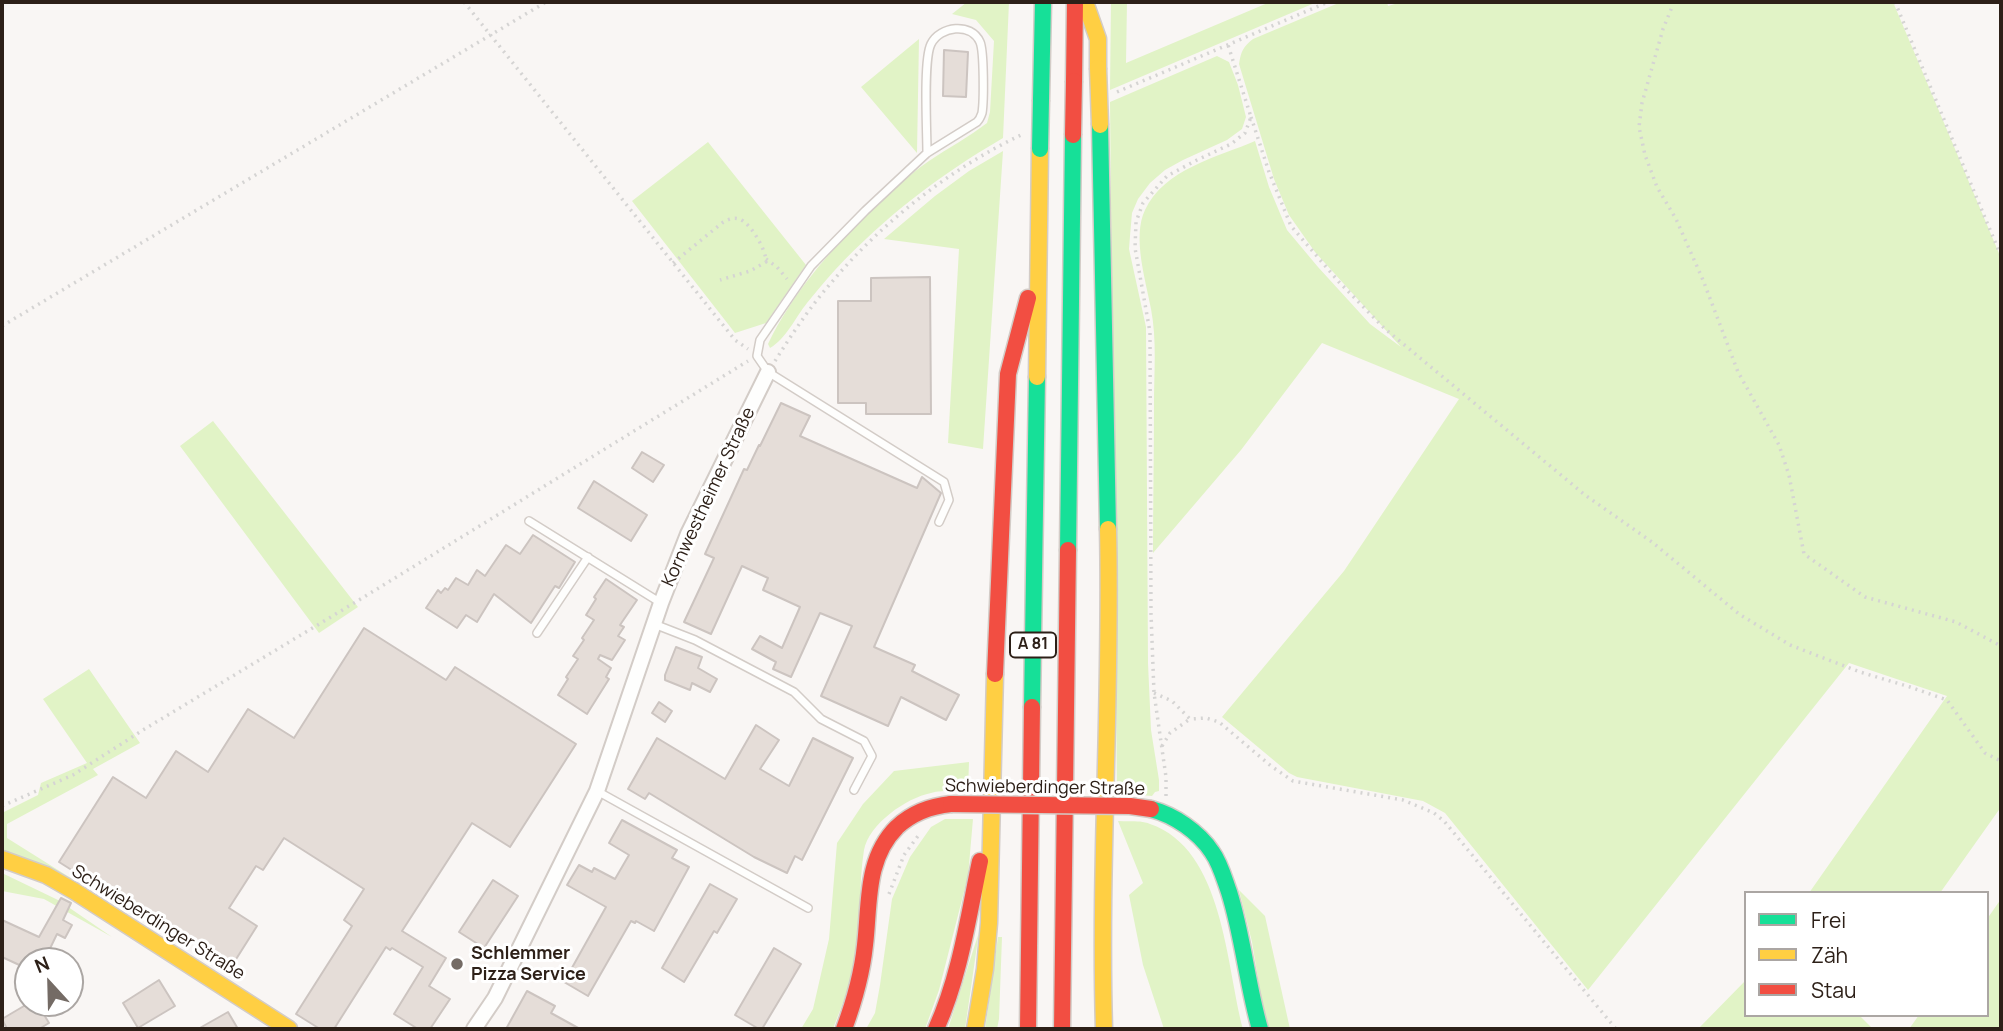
<!DOCTYPE html>
<meta charset="utf-8">
<style>
body{margin:0}
#map{position:relative;width:2003px;height:1031px;overflow:hidden;background:#f9f6f4;font-family:Manrope,sans-serif}
canvas{display:block}
.frame{position:absolute;inset:0;border:4px solid #2d2018;pointer-events:none}
.legend{position:absolute;left:1744px;top:891px;width:245px;height:126px;box-sizing:border-box;background:#fff;border:2px solid #aba6a3;margin:0;padding:9px 12px;list-style:none;font-size:21px;color:#2d2018}
.legend li{display:flex;align-items:center;gap:14px;height:35px}
.legend b{width:35px;border:2px solid #aba6a3}
.north{position:absolute;left:14px;top:947px;width:70px;height:70px;box-sizing:border-box;background:#fff;border:2px solid #aba6a3;border-radius:50%;rotate:338deg;font-size:19px;font-weight:700;line-height:28px;text-align:center;color:#2d2018}
.north::after{content:'';display:block;margin:auto;width:24px;height:32px;background:#746b65;clip-path:polygon(50% 0,100% 100%,50% 72%,0 100%)}
</style>
<div id="map">
<canvas width="2003" height="1031"></canvas>
<div class="frame"></div>
<ul class="legend">
<li><b style="height:9px;background:#16e098"></b>Frei</li>
<li><b style="height:9px;background:#ffcf43"></b>Zäh</li>
<li><b style="height:9px;background:#f24e42"></b>Stau</li>
</ul>
<div class="north">N</div>
</div>
<script>
const c = document.querySelector('canvas').getContext('2d');
c.lineJoin = 'round';
function fillPath(path, color) { c.fillStyle = color; c.fill(path, 'evenodd'); }
function strokePath(path, color, width, dash) { c.strokeStyle = color; c.lineWidth = width; c.lineCap = dash ? 'butt' : 'round'; c.setLineDash(dash || []); c.stroke(path); }
function label(font, color, halo, rows, align = 'center') {
  c.font = font + ' Manrope,sans-serif'; c.lineWidth = 6; c.setLineDash([]); c.textBaseline = 'middle'; c.strokeStyle = halo; c.fillStyle = color; for (const [text, x, y, turn = 0] of rows) {
    c.save(); c.translate(x, y); c.rotate((+turn || 0) * Math.PI / 180); c.textAlign = isNaN(turn) ? turn : align; if (halo) c.strokeText(text, 0, 0); c.fillText(text, 0, 0); c.restore();
  }
}
fillPath(new Path2D(`
 M967 2H1009L1003 138C938 176 887 215 835 270 825 281 816 292 807 303 795 318 786 339 770 348L768 344C792 294 829 252 868 213 887 195 907 176 929 161 948 148 969 137 987 123L990 112 994 41 976 20 952 14Z
 M1111 2H1127L1126 63 1270 2H1317L1110 90Z
 M1341 2H1387L1388 6 1402 2H1893L2001 258V807L1940 893H1809L1947 696 1849 663 1588 990 1445 813 1423 801 1297 777 1289 773 1222 717 1344 571 1459 399 1322 343 1241 450 1153 553C1153 504 1154 454 1154 404 1154 373 1157 340 1151 309 1146 281 1132 237 1145 210 1164 169 1218 157 1255 141L1269 187 1287 230 1318 267 1370 324 1401 347 1315 252 1289 215 1274 179 1239 64C1241 51 1243 47 1253 39Z
 M919 39 917 153 861 87Z
 M1217 56 1229 62 1238 85 1246 117 1242 129 1227 140 1183 160 1165 170 1150 183 1138 199 1132 213 1130 236 1129 249 1146 327 1148 663 1151 730 1159 780V791L1155 792 1152 796 1117 793 1110 102Z
 M708 142 806 265 766 323 735 333 632 201Z
 M1003 151 983 449 948 443 959 249 884 239 935 196 969 171Z
 M213 421 358 607 319 633 180 446Z
 M89 669 140 743 93 769 98 775 7 824V838L74 880 2 850V813L38 795 41 783 87 763 43 699Z
 M969 762 968 791C957 791 941 790 931 793 906 798 869 824 864 850 858 887 862 926 855 963 850 986 841 1008 833 1029H801L813 1009 829 939 837 843 863 804 894 771Z
 M945 819H973L968 876 939 990 925 1029H866L875 1013 880 985 892 899 910 857 931 827Z
 M1118 821C1128 822 1141 820 1150 824 1224 849 1226 966 1243 1029H1164L1143 965 1129 895 1143 883Z
 M2 873 58 900 112 937 44 899 2 891Z
 M1239 890 1265 916 1290 1029H1269L1262 1003 1252 942Z
 M2001 899V1029H1909L1919 1015H1987V919Z
 M979 932 965 1029H948Z
 M998 937H1002L999 1019 997 1029H985Z
 M1746 980V1015H1859L1873 1029H1698Z`), '#e1f3c6');
const building = new Path2D(`
 M944 50 968 52 966 97 943 96Z
 M930 277 931 414H866V403H838V301H871V278Z
 M781 403 810 416 800 436 917 488 922 477 941 493 874 647 915 665 912 671 959 695 946 720 901 697 888 726 821 696 852 626 820 613 791 677 773 669 776 662 752 649 760 636 782 648 800 607 763 590 768 578 742 566 711 634 684 622 714 558 705 554 744 469 747 470 759 445 760 446Z
 M642 452 664 465 653 482 632 468Z
 M594 481 647 515 631 541 578 508Z
 M533 535 575 562 559 588 555 586 531 623 494 594 477 622 466 615 457 628 426 608 438 590 441 593 445 588 448 590 456 578 468 585 477 570 485 576 506 545 520 554Z
 M606 579 637 600 620 625 624 627 618 636 625 640 612 660 600 655 598 659 611 668 606 677 609 679 587 714 558 695 568 679 566 677 578 659 573 656 584 640 582 638 594 620 586 615 596 599 594 597Z
 M364 628 446 680 455 667 576 744 510 847 472 823 402 931 446 958 429 986 450 999 430 1029H418L394 1014 423 967 392 948 390 950 386 947 334 1029H320L296 1014 352 926 344 920 364 889 284 838 263 870 256 866 229 908 257 926 233 964 190 937 187 943 59 862 113 777 146 798 176 751 208 772 248 709 294 738Z
 M676 647 702 657 698 668 717 679 710 692 692 683 690 690 665 680V675Z
 M659 702 672 711 665 722 652 713Z
 M756 725 779 740 760 769 789 786 813 738 853 758 802 860 795 856 787 873 754 857 649 793 645 799 628 789 657 738 725 779Z
 M622 820 677 850 672 858 689 867 654 931 636 921 635 923 631 921 588 996 564 982 606 907 567 885 579 865 592 872 594 868 615 879 629 855 609 843Z
 M493 880 518 896 484 948 459 932Z
 M710 884 737 899 717 933 714 931 684 982 662 968Z
 M61 898 71 903 63 920 72 925 65 938 57 934 44 961H28V969L2 957V920L39 937Z
 M774 948 801 964 762 1029H759L735 1015Z
 M159 980 175 1006 138 1028 123 1003Z
 M527 991 555 1006 551 1013 580 1029H506Z
 M29 1003H37L49 1023 39 1029H7L2 1019Z
 M228 1012 238 1029H198Z`);
fillPath(building, '#e5ddd8');
strokePath(building, '#ccc4c0', 2);
const lane = new Path2D(`
 M927 153C927 130 923 60 931 44 940 26 971 22 980 42 984 51 984 101 982 113 981 116 980 119 977 122L927 153 865 211 811 266 760 340 757 356 768 372 944 482 949 500 939 522
 M529 521 661 603
 M654 624 695 640 794 692 821 719 864 741 872 756 854 790
 M537 633 588 557
 M597 791 808 908`);
const street = new Path2D(`
 M474 1029 495 998 597 791 661 603 688 534 768 372`);
const fast = new Path2D(`
 M1041 100 1043 2
 M1100 125 1108 529
 M1068 550 1073 135
 M1032 707 1037 377
 M1151 809C1174 815 1199 832 1212 852 1220 863 1224 878 1229 892 1243 936 1247 984 1260 1029`);
const slow = new Path2D(`
 M1085 2 1098 39V68
 M1037 377 1040 149
 M2 859 46 875 74 891 289 1029
 M975 1029 985 969 989 923 995 674
 M1104 1029C1099 862 1112 696 1108 529`);
const jam = new Path2D(`
 M1074 81 1075 2
 M995 674 1008 374 1028 298
 M844 1029C854 1002 862 974 865 945 870 904 865 859 897 827 912 813 931 806 951 804
 M936 1029C960 976 968 918 980 861
 M1028 1029 1032 707
 M1062 1029 1068 550`);
strokePath(lane, '#d3ccc7', 10);
strokePath(street, '#d3ccc7', 18);
strokePath(fast, '#d3ccc7', 19);
strokePath(slow, '#d3ccc7', 19);
strokePath(jam, '#d3ccc7', 19);
strokePath(new Path2D(`
 M464 2 735 340 748 349
 M1672 2V7L1663 29 1642 103 1639 127 1645 155 1657 187 1676 219 1703 280 1738 372 1779 445 1789 475 1804 554 1865 597 1956 622 2001 646
 M1895 2 2001 256
 M1117 92 1328 2
 M1251 117 1269 172 1291 226 1339 282 1384 328 1585 495 1652 542 1739 614 1790 645 1860 672 1910 687 1947 700 1985 753 2001 761
 M766 259 777 267 787 279
 M673 263 722 223C727 220 733 217 739 219 750 222 767 251 766 262L750 271 720 280
 M2 326 546 2
 M775 361C792 334 810 307 831 283 881 223 951 168 1021 135
 M1154 693 1172 701 1190 719 1206 718 1219 722 1271 766 1293 781 1403 800 1434 813 1444 821 1616 1029
 M1162 746 1170 733 1190 719
 M1166 796V777L1154 693 1151 613 1150 332 1135 248 1136 222 1143 203 1167 176 1197 160 1231 144 1245 133 1251 117 1228 45
 M2 806 73 775 143 730 364 597 748 361
 M889 894 904 855 918 836`), '#d5d4d3', 3.5, [2, 5]);
strokePath(lane, '#fefefd', 7);
strokePath(street, '#fefefd', 14);
strokePath(fast, '#16e098', 16);
strokePath(slow, '#ffcf43', 16);
strokePath(jam, '#f24e42', 16);
const fastBridge = new Path2D(`
 M1040 149 1041 100`);
const slowBridge = new Path2D(`
 M1098 68 1100 125`);
const jamBridge = new Path2D(`
 M1073 135 1074 81
 M951 804 1130 806 1151 809`);
strokePath(fastBridge, '#d3ccc7', 19, []);
strokePath(slowBridge, '#d3ccc7', 19, []);
strokePath(jamBridge, '#d3ccc7', 19, []);
strokePath(fastBridge, '#16e098', 16);
strokePath(slowBridge, '#ffcf43', 16);
strokePath(jamBridge, '#f24e42', 16);
for (const [x, y, r, color] of [
 [457,964,7,"#746b65"]
]) { const dot = new Path2D(); dot.arc(x, y, r, 0, 2 * Math.PI); c.fillStyle = color; c.fill(dot); strokePath(dot, '#fff', 2.5); }
for (const [x, y, w] of [
 [1033,645,46]
]) { const box = new Path2D(); box.roundRect(x - w / 2, y - 12.5, w, 25, 5); c.fillStyle = '#fff'; c.fill(box); strokePath(box, '#2d2018', 2); }
label('bold 16px', '#2d2018', null, [
 ["A 81",1033,645]
]);
label('18px', '#2d2018', '#fff', [
 ["Kornwestheimer Straße",709,497,-65],
 ["Schwieberdinger Straße",1045,788,1],
 ["Schwieberdinger Straße",158,923,32]
]);
label('bold 18px', '#2d2018', '#fff', [
 ["Schlemmer",471,954],
 ["Pizza Service",471,975]
], 'left');
</script>
